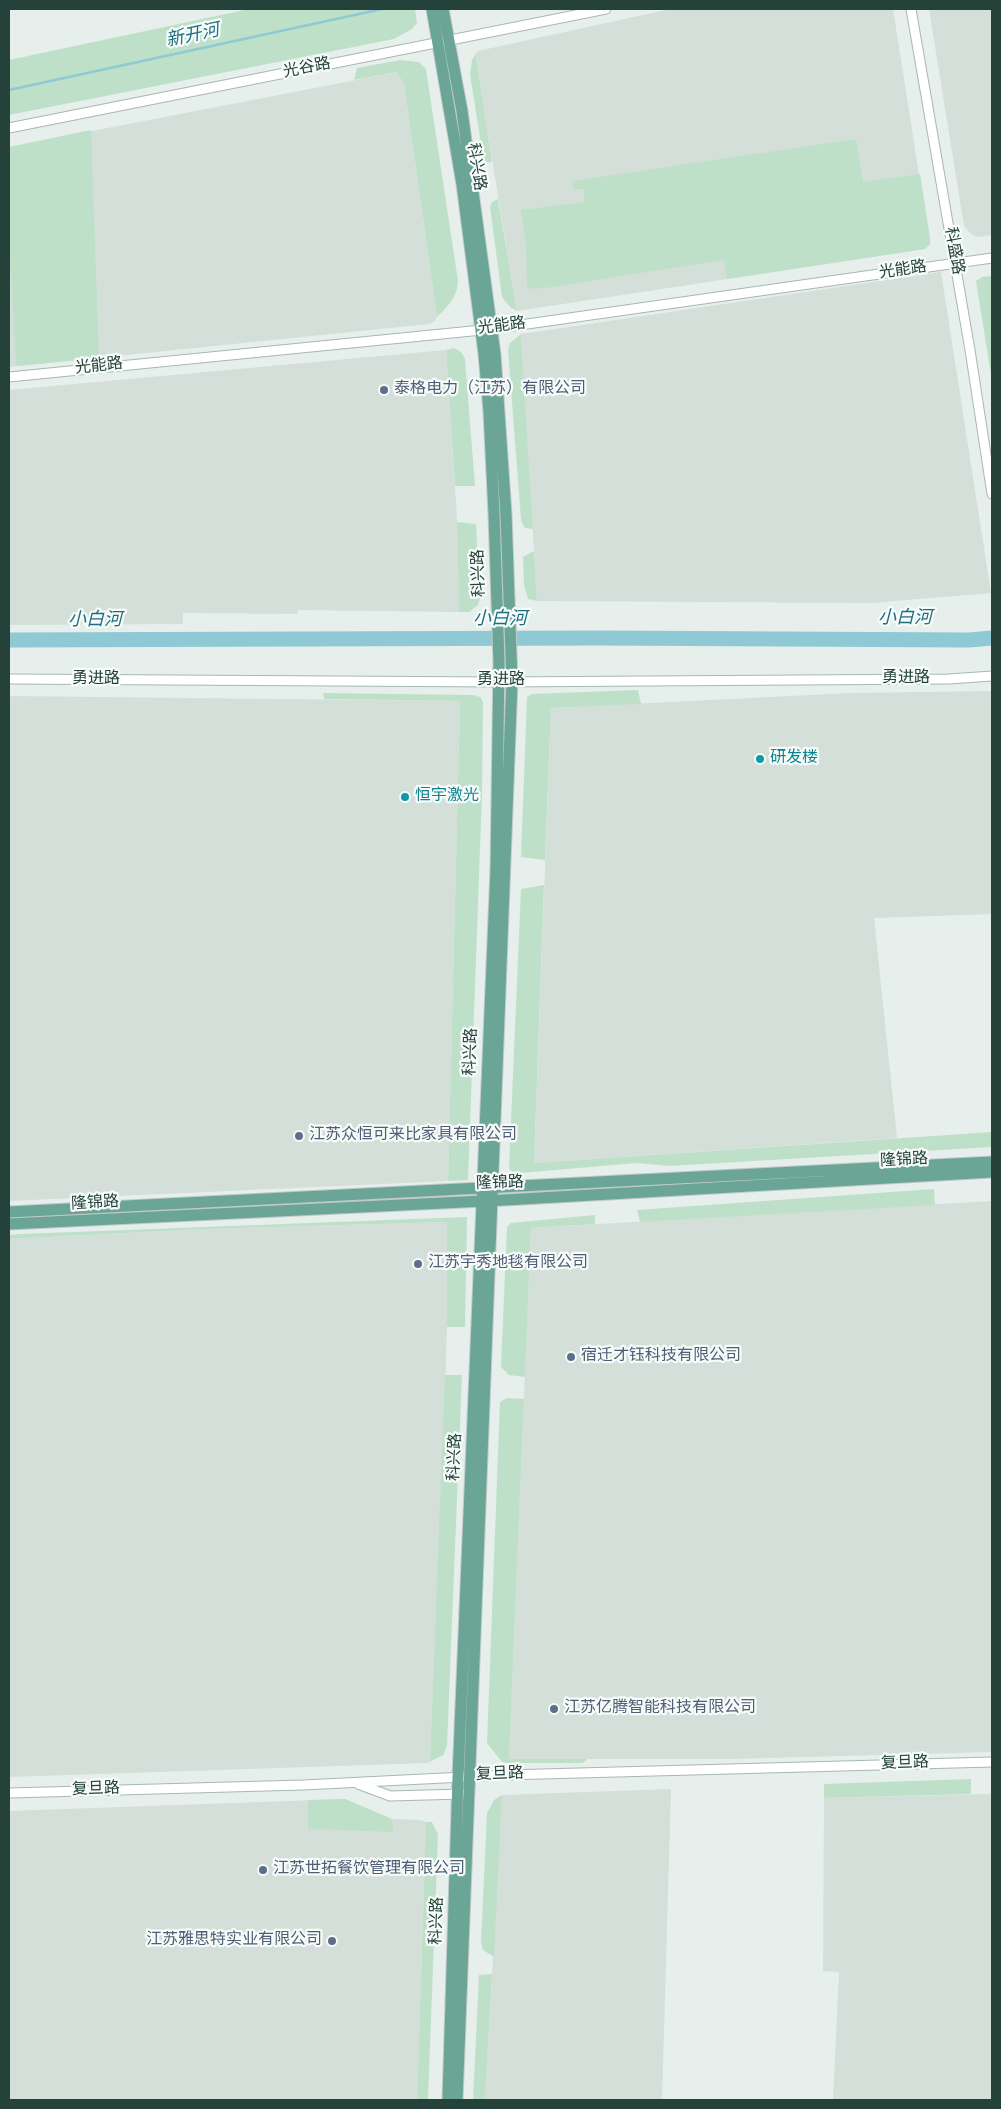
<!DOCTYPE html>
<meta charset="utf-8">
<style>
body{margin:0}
#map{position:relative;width:1001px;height:2109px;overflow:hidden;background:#e6efeb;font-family:Overpass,sans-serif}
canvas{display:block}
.frame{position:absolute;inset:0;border:10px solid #24423a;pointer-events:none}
</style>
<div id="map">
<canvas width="1001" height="2109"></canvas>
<div class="frame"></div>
</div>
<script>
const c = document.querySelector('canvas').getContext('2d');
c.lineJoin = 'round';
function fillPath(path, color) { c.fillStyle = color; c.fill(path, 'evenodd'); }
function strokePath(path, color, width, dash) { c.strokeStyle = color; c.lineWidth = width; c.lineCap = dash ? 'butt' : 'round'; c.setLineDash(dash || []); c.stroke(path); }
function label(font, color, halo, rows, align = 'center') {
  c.font = font + ' Overpass,"Noto Sans SC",sans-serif'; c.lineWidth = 4.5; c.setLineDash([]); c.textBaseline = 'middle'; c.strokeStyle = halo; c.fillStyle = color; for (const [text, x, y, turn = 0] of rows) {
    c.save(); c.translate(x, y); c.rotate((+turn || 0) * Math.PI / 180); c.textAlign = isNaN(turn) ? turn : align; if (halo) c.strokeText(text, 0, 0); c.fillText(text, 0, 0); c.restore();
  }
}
fillPath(new Path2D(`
 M670 9H893L930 244 925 249 517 311 483 104 476 57 478 51Z
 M929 9H992V235L978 237 971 234 964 226Z
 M398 72 404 84 437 317 435 321 429 324 9 367V147Z
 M941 272 991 593 870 603 537 601 521 334Z
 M446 350 457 517 459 612 298 610 297 614 183 613V624L9 625V390Z
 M992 691V914L874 918 897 1138 534 1163 551 708 850 693Z
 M9 696 460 701 448 1181 9 1201Z
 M992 1201V1752L730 1759H509L531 1228Z
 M447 1222V1327L443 1447 430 1759 427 1763 9 1777V1239L204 1229Z
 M671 1789 662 2100H485L502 1795Z
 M992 1794V2100H833L839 1972 823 1971 824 1798Z
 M345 1799 392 1819 420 1820 426 1822 417 2100H9V1811Z`), '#d4dfda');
fillPath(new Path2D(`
 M249 9H415L417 23 412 29 394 39 9 115V60Z
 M478 51 476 57 492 162 484 163 470 74 472 60Z
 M400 60 419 62 426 69 458 281C457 298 448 306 437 317L404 84 397 72 354 80 357 68Z
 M91 130 99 358 16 366 9 236V147Z
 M856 139 863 182 920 174 930 238V244L925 249 727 279 724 260 545 288 532 289 527 286 526 245 521 210 585 202 583 189H573L572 181Z
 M498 199 517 311 510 307 502 297 490 207 492 202Z
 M992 276V381L976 281 982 277Z
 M521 334 533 529 525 528 521 520 508 350 510 343Z
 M454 348 461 352 465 359 475 486H455L446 350Z
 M457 522 476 524 480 598 478 605 469 612H459Z
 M534 551 537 601 528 599 524 585 523 557Z
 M638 690 641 704 551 708 545 860 521 857 527 697 532 694Z
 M323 693 473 695 480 697 483 702 482 793 468 1180 448 1181 460 701 324 699Z
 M544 885 534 1163 992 1132V1147L669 1166 637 1163 520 1173 512 1172 509 1168 521 889Z
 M934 1189 935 1205 640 1222 637 1210Z
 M595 1215V1224L531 1228 525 1377 509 1375 501 1367 507 1227 511 1223Z
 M467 1217 465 1327H447V1222L204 1229 9 1239V1235L21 1234Z
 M445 1375H462L447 1746 443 1755 427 1763 430 1759Z
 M507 1398 524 1399 509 1759H587L583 1763H509L502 1762 487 1743 500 1402Z
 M971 1779V1794L824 1798V1784Z
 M502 1795 494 1957 483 1950 481 1942 487 1813 494 1800Z
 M345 1799 392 1819 393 1832 308 1829V1800Z
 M426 1822H432L438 1834 428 2100H417Z
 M492 1974 485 2100H473L479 1975Z`), '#bfe0c8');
strokePath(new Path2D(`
 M9 90 382 9`), '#8ec9d4', 2.5);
strokePath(new Path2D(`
 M9 640 598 638 969 640 992 638`), '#8ec9d4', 15);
const minor = new Path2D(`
 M911 9 970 350 992 494
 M9 128 606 9
 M9 377 492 329 992 258
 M9 679 499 682 949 679 992 676
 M358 1784 390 1796 463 1794
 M9 1793 303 1785 504 1775 992 1762`);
const major = new Path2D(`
 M432 9 462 184 484 354 489 412 494 514 499 662 496 869 458 1777 448 2100
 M443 9 462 111 495 354 506 514 512 681 457 2100
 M9 1212 992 1162
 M9 1224 505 1200 992 1172`);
strokePath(minor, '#a8b8b2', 11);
strokePath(major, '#c2cac8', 13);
strokePath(minor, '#fff', 9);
strokePath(major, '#6aa596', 11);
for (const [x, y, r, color] of [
 [384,390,5,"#5c6f8a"],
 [760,759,5,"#0f9aa8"],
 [405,797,5,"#0f9aa8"],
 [299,1136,5,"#5c6f8a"],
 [418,1264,5,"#5c6f8a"],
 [571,1357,5,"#5c6f8a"],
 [554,1709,5,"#5c6f8a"],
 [263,1870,5,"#5c6f8a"],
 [332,1941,5,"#5c6f8a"]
]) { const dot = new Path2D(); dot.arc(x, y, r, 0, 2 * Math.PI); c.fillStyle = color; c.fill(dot); strokePath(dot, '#f7fbf9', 2); }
label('16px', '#24423a', '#f7fbf9', [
 ["光谷路",307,69,-11],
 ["科兴路",475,167,81],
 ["科盛路",953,251,80],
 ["光能路",903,271,-8],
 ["光能路",502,327,-7],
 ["光能路",99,367,-6],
 ["科兴路",480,573,-92],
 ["勇进路",906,679],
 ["勇进路",96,680],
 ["勇进路",501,681],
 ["科兴路",472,1052,-88],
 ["隆锦路",904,1161,-3],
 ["隆锦路",500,1184,-2],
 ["隆锦路",95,1204,-3],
 ["科兴路",456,1457,-87],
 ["复旦路",905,1764,-2],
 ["复旦路",500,1775,-2],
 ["复旦路",96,1790,-2],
 ["科兴路",438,1921,-88]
]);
label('16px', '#4e5e75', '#f7fbf9', [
 ["泰格电力（江苏）有限公司",394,390],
 ["江苏众恒可来比家具有限公司",309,1136],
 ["江苏宇秀地毯有限公司",428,1264],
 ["宿迁才钰科技有限公司",581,1357],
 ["江苏亿腾智能科技有限公司",564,1709],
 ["江苏世拓餐饮管理有限公司",273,1870],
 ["江苏雅思特实业有限公司",322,1941,"right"]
], 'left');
label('16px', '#0d838f', '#f7fbf9', [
 ["研发楼",770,759],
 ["恒宇激光",415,797]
], 'left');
label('italic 18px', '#1c6f80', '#f7fbf9', [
 ["新开河",193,37,-12],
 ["小白河",905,619],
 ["小白河",500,620],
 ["小白河",95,621]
]);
</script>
